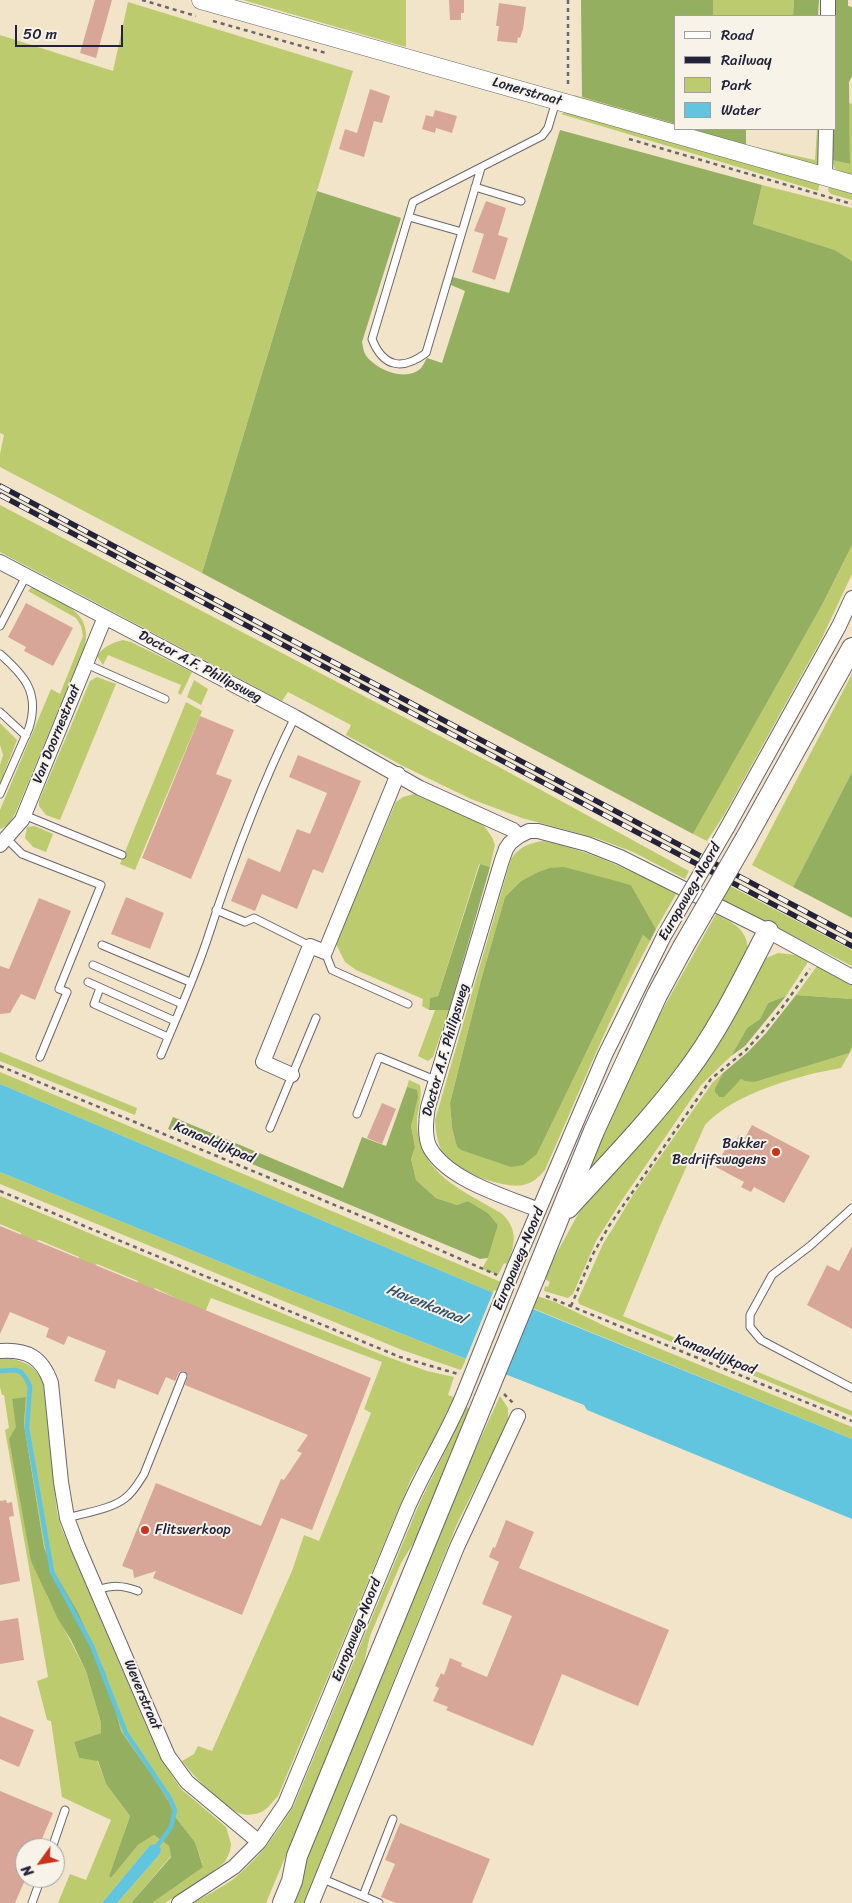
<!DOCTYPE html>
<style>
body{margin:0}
#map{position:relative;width:852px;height:1903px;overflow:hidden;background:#f2e4c9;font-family:Sriracha,sans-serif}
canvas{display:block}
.legend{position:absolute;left:674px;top:15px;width:162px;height:115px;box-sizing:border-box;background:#f7f3e8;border:1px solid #a29fa3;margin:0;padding:6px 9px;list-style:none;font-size:15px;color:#22223b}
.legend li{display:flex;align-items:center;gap:10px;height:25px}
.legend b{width:25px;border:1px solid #a29fa3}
.north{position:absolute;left:15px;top:1838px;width:50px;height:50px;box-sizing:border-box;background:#f7f3e8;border:1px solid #a29fa3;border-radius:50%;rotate:238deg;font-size:14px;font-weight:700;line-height:20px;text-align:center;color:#22223b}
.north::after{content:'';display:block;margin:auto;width:18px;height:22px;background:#c8321e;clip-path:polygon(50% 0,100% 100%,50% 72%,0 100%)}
.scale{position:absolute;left:15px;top:25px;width:108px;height:22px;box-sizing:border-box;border:2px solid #22223b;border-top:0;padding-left:6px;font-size:15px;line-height:18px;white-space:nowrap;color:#22223b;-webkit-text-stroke:4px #f7f3e8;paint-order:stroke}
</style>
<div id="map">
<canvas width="852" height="1903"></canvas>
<ul class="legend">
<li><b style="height:6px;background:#fff"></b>Road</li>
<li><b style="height:6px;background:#22223b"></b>Railway</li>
<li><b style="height:14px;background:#bbcb6d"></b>Park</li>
<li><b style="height:14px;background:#61c5df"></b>Water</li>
</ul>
<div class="north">N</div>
<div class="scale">50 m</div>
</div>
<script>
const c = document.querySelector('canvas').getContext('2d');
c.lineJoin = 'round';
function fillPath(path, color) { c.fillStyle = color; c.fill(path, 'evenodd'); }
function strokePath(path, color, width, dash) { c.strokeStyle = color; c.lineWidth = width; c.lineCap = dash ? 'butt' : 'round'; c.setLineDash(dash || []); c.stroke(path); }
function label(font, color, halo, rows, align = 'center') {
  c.font = font + ' Sriracha,sans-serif'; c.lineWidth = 4; c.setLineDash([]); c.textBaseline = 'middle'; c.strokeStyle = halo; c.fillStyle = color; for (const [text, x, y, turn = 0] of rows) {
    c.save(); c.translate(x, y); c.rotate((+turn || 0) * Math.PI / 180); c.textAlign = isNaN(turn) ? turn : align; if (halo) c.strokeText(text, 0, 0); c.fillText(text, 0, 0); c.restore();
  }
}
fillPath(new Path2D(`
 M243 0H406V47Z
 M713 0H794L793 16H713Z
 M128 2 353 71 202 573 0 467V454L4 435 0 433V35L113 71Z
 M574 95 676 124V129H691L746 145 815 160 817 129H824L823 160 820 164 812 167 745 151 573 101Z
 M849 103 852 104V176L835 169 832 160 850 164Z
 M568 111 820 182 818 191 561 114Z
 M762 185 852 208V261L835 250 753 224Z
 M829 185 852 193V200L831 194 828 191Z
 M0 505 499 767 689 871 685 879 633 852 596 838 522 818 471 799 403 766 346 735 351 725 288 692 282 701 0 552Z
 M852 545V574L822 638 724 815 707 841 693 834 822 605Z
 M32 587C58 602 93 609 85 646L15 814 8 825 0 829V810L51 689 60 694 83 636 81 626 76 618 28 591Z
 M123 640 131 642 192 672 181 695 178 693 181 685 108 655 103 665 97 656C104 646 112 643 123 640Z
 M852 674V772L793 887 752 865Z
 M97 677 116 684 60 820 46 815 39 806V801L90 681Z
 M194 680 208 689 201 705 187 697Z
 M186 702 202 711 135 870 120 864Z
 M0 723 17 740 0 783V765L3 755 0 745Z
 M414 794 479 822 484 826 492 837 495 845 490 867 479 864 438 996 430 998 429 1010 422 1006 423 999 356 970 345 962 336 944 396 802 403 797Z
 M35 826 53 834 46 852 33 847 25 838 27 827Z
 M543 841C591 851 634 872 676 894L656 929 631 885 549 868 538 872 521 881 505 897 481 980 450 1103 452 1128 457 1147 461 1150 537 1154 643 935 650 941C610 1015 579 1093 545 1170 539 1177 533 1183 523 1185 507 1189 459 1173 448 1160 438 1149 436 1135 435 1120L511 859C519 847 529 843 543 841Z
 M730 886 852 950V966L722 900Z
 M716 914C733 924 746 927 748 949L711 1023 649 1111 586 1173 650 1032Z
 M778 953 795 955 808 962 786 996 768 1003 760 1019 747 1028 731 1056 701 1085 622 1200 596 1241 573 1294 568 1298 544 1291 545 1286 548 1287 550 1282 543 1278 582 1207 762 960Z
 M817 966 852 985V999L796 995Z
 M435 1010H449L433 1057 428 1061 418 1056Z
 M852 1046V1049L841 1068C800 1075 734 1093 705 1125L660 1226 623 1316 852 1411V1416L579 1304 578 1300 603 1244 613 1228 633 1195 713 1082 723 1073 715 1088V1092L719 1097 741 1079 755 1082 768 1078 848 1053Z
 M0 1052 137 1108 135 1115 0 1061Z
 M0 1072 501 1282 496 1294 0 1084Z
 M409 1080 420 1085C423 1100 416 1112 417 1126 421 1175 464 1191 501 1213 518 1228 516 1244 507 1264L504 1263 498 1275 482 1269 488 1258 498 1225 488 1213 468 1201 457 1205 436 1198 416 1180 411 1159 415 1147 411 1126 413 1113 407 1087Z
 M0 1172 272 1283 466 1359 461 1370 402 1350 0 1184Z
 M0 1196 385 1356 427 1371 454 1377 448 1395 454 1397 430 1446 411 1479 278 1796C273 1801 268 1809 261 1812 254 1815 246 1816 239 1813 222 1807 193 1775 182 1761L194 1754 198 1746 212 1751 292 1571 304 1535 319 1541 371 1413 364 1409 382 1362 211 1298 205 1312 155 1288 153 1290 137 1284 138 1281 97 1264 94 1266 79 1260V1257L39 1240 36 1241 21 1236V1233L0 1224Z
 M537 1296 555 1302 609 1328 852 1427V1439L532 1308Z
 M9 1358C27 1363 33 1364 43 1382L57 1512 61 1527 159 1756 181 1789 226 1827 231 1844 230 1851 225 1862 203 1879 165 1903H152L203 1866 195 1842 176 1818 169 1802 154 1778 121 1731 106 1674 78 1612 54 1571 44 1546 24 1424 26 1397 12 1400 47 1596 86 1671 101 1723V1733L74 1742 79 1758 97 1760 106 1784 130 1816 109 1876 111 1878 138 1845 154 1835 169 1846 171 1856 131 1903H117L160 1854 150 1845 102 1903H58L70 1874 86 1880 111 1820 62 1797 51 1721 47 1720 37 1681 48 1677 5 1430 9 1428 4 1395H2L0 1387V1359Z
 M500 1396 508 1408V1421L457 1524 304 1903H288L449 1507Z
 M466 1407 472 1409 424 1526 401 1563 370 1636 361 1676 266 1903H193C207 1895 223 1887 236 1877 260 1857 278 1832 294 1805L417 1509C433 1474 451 1442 466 1407Z`), '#bbcb6d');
fillPath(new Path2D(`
 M581 0H713V16H676V124L582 97Z
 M794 0H819L818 16H793Z
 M834 0H848V6L852 7V76L849 82 850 164 832 160 833 129H836V16H834Z
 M691 129H746V145Z
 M560 130 762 185 753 224 835 250 852 261V545L822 605 693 834 202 573 317 191 401 218 362 342C363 346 363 350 365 354 374 369 406 383 421 368 423 366 425 361 427 358L442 363 465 291 451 285 453 277 509 293Z
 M852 772V918L793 887Z
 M480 864 490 867 449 1010H429L430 998 438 996Z
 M564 867 631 885 656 929 650 941 643 935 537 1154 523 1165 511 1167 461 1150 457 1147 452 1128 450 1103 481 980 505 897 521 881 538 872 549 868Z
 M796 995 852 999V1046L849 1053 755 1082 745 1081 741 1079 724 1097H719L715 1092V1088L723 1073 748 1052 766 1033Z
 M786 996 745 1046 731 1056 747 1028 760 1019 768 1003Z
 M407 1087 417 1090 418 1097 411 1126 415 1147 411 1159 416 1180 436 1198 457 1205 468 1201 488 1213 498 1225 488 1258 480 1259 168 1129 173 1117 343 1188 362 1137 386 1146Z
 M26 1397 24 1424 44 1547 54 1571 78 1612 106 1674 121 1731 154 1778 169 1802 176 1818 195 1842 203 1867 152 1903H131L171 1857 169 1846 154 1835 138 1845 111 1878 109 1876 130 1816 106 1784 98 1761 79 1758 74 1742 101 1733V1723L86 1671 71 1640 58 1619 31 1561 9 1439 16 1427 12 1399Z`), '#94af60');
fillPath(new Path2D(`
 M0 1084 496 1294 852 1439V1519L587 1410 584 1405 272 1283 0 1172Z
 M157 1844 161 1849 160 1854 117 1903H102L150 1845Z`), '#61c5df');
fillPath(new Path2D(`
 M494 1290 534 1306 504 1377 465 1361Z`), '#f2e4c9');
strokePath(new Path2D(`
 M0 1371 15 1370 21 1372 25 1377 30 1386 27 1428 52 1572 92 1646 126 1733 169 1797 175 1810 171 1827 158 1845`), '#61c5df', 4.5);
fillPath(new Path2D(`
 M95 0H112L96 58 80 53Z
 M449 0H464V13H461V20H450Z
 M499 3 526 7 523 29 520 38 518 37 517 43 497 41 499 26H496Z
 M370 89 390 96 382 123 374 121 364 157 339 149 345 129 357 133Z
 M435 110 457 116 452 133 436 128 435 133 422 129 426 115 433 117Z
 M486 201 506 208 498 235 508 238 495 280 472 272 484 234 474 231Z
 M26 603 73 628 53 666 24 651 26 647 8 637Z
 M200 716 234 730 216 774 232 780 191 879 142 858Z
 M298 755 361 781 323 873 313 869 297 909 262 894 255 911 231 901 248 858 280 872 297 829 310 834 327 793 289 777Z
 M126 897 164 913 150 949 111 934Z
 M39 898 71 911 35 1000 21 994 10 1013 0 1014V966L9 969Z
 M382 1103 396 1109 382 1144 367 1138Z
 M752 1125 810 1156 784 1203 754 1187 751 1192 741 1187 744 1182 716 1167 731 1138 736 1141 739 1135 745 1138Z
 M0 1226 371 1378 312 1530 281 1518 242 1615 153 1578 156 1571 134 1578 133 1570 122 1566 156 1483 261 1526 281 1479 284 1480 302 1453 297 1451 308 1435 185 1385 188 1376 184 1371 179 1372 175 1381 166 1377 158 1395 118 1379 115 1389 94 1381 106 1351 68 1336 64 1345 46 1337 49 1328 10 1312 0 1334Z
 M852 1246V1329L807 1305 827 1265 839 1271Z
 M6 1500 7 1503 12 1502 14 1516 9 1517 20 1581 0 1585V1501Z
 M506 1520 534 1532 519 1568 669 1630 638 1706 562 1674 533 1746 446 1710 448 1707 433 1701 439 1688 435 1686 441 1673 444 1675 450 1658 462 1663 461 1666 487 1677 512 1616 482 1604 499 1562 489 1557 493 1547 495 1548Z
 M18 1618 24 1660 0 1664V1621Z
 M0 1716 34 1730 19 1767 0 1759Z
 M0 1791 53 1813 38 1848H25V1880L15 1903H0Z
 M400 1823 490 1859 472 1903H396L381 1897 395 1864 385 1860Z`), '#d7a699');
const service = new Path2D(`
 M481 168 426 353C402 371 383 367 372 339L413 202 542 136 548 128 556 101
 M475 187 521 201
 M409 217 462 232
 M0 626 26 576
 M0 654C25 676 40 693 29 728L0 794
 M86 664 165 699
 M0 712 26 736
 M24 815 122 855
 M6 838 22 854 101 885 59 989 67 992 40 1057
 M216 910 245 922 254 918 310 946
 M102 945 190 982
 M325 952 332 970 408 1004
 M93 965 182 1004
 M88 982 175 1021
 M100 988 94 1004 168 1037
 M161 1055C177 1016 195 977 208 937 232 863 260 787 295 717
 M357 1114 379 1057 435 1080
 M270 1128 316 1018
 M852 1208 810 1246 772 1275 750 1315V1327L761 1340 852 1388
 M67 1518C84 1513 111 1509 124 1499 133 1493 139 1482 144 1474L183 1376
 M97 1590C113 1585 122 1585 138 1591
 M52 1848 65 1810
 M321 1878 379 1903
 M363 1896 393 1819
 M32 1903 41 1878`);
const minor = new Path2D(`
 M828 16V0
 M825 176 826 129
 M0 562 295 717 420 788 513 830 519 836
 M727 828 839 626 852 598
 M0 845 22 820 105 617
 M292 1075 263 1062 310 946 325 952 398 774
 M539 1210C506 1197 448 1180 430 1148 424 1137 426 1119 428 1107L502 860 506 849 510 843 519 836 529 831H538L587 844 620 857 768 931 852 977
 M514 1268 605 1055 664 936
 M0 1351C27 1349 42 1357 51 1383L61 1482 67 1518 78 1547 168 1756 187 1782 259 1842
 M179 1903 234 1867 259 1842 285 1804 408 1507C425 1468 448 1433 464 1393
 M312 1903 457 1547 518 1416`);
const tertiary = new Path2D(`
 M201 0 852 184`);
const secondary = new Path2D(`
 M746 838 852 648
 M568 1208C608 1164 650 1121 686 1073 719 1030 743 979 768 931
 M535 1276 594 1131 657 995 683 947
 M283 1903 292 1881 297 1856 484 1400`);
strokePath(service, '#6b666d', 9);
strokePath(minor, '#6b666d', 16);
strokePath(tertiary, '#6b666d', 19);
strokePath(secondary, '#6b666d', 22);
strokePath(new Path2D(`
 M142 0 196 16
 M568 0V88
 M213 21 326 53
 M629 139 852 204
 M0 1066 378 1223 497 1275
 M0 1191 400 1357 458 1374
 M546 1296 852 1421
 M571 1306 593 1254 609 1226 711 1079 746 1050 764 1030 778 1013 810 969
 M504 1394 514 1404`), '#6b666d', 2.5, [4, 4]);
strokePath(service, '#fff', 7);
strokePath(minor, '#fff', 14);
strokePath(tertiary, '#fff', 18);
strokePath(secondary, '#fff', 20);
const rail = new Path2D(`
 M0 486 852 936
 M0 495 852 946`);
strokePath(rail, '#22223b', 5.5);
strokePath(rail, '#f7f3e8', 4, [11]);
const minorBridge = new Path2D(`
 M664 936 727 828
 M464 1393 514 1268`);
const secondaryBridge = new Path2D(`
 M683 947 746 838
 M484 1400 535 1276`);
strokePath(minorBridge, '#6b666d', 16, []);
strokePath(secondaryBridge, '#6b666d', 22, []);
strokePath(minorBridge, '#fff', 14);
strokePath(secondaryBridge, '#fff', 20);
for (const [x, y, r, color] of [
 [776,1152,5,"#c8321e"],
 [145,1530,5,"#c8321e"]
]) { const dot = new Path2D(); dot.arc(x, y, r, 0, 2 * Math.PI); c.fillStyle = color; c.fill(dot); strokePath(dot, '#f7f3e8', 2); }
label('14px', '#22223b', '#f7f3e8', [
 ["Lonerstraat",527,92,16],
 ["Doctor A.F. Philipsweg",200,667,28],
 ["Van Doornestraat",57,734,-68],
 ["Europaweg-Noord",690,892,-60],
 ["Doctor A.F. Philipsweg",446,1050,-74],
 ["Kanaaldijkpad",214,1143,23],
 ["Europaweg-Noord",519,1259,-67],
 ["Kanaaldijkpad",715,1355,22],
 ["Europaweg-Noord",357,1630,-68],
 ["Weverstraat",142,1695,67]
]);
label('14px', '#22223b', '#f7f3e8', [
 ["Bakker",766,1144],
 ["Bedrijfswagens",766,1160],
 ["Flitsverkoop",155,1530,"left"]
], 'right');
label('italic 15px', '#35536c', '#f7f3e8', [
 ["Havenkanaal",426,1305,22]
]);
</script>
